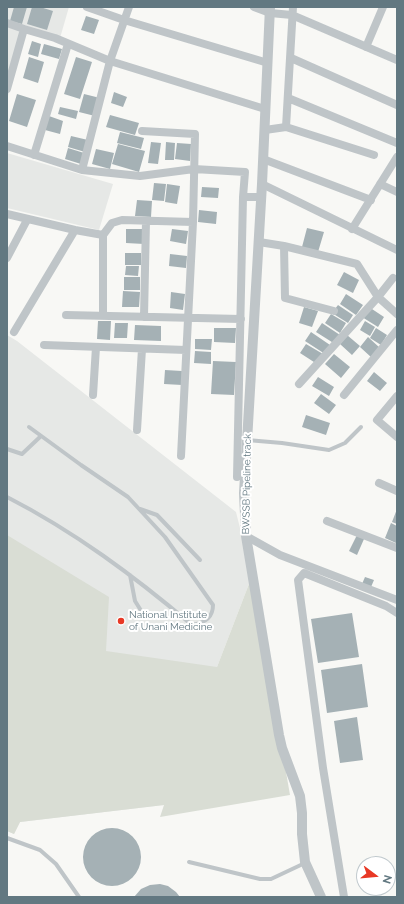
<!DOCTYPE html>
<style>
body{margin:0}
#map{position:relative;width:404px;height:904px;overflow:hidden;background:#f8f8f5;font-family:Raleway,sans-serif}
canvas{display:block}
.frame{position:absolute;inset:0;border:8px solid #627881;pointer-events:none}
.north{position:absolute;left:356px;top:856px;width:40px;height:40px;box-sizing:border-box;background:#fff;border:1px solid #c0c9cd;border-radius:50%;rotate:106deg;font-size:11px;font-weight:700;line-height:16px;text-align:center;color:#627881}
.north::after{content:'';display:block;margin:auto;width:14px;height:18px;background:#e83825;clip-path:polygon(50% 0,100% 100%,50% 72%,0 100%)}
</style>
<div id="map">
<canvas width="404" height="904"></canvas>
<div class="frame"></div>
<div class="north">N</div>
</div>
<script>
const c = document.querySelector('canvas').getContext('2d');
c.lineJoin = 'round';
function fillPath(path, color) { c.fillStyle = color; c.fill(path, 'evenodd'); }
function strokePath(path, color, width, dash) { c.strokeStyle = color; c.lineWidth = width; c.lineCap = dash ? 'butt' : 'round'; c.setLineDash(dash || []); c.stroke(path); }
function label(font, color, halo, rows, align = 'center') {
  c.font = font + ' Raleway,sans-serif'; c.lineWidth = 4; c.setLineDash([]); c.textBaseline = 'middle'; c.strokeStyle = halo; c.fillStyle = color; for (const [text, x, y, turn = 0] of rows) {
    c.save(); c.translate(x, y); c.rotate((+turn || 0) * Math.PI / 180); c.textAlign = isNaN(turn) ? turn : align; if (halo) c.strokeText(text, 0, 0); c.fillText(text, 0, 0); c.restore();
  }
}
fillPath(new Path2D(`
 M7 7H69L60 38 26 26 7 100Z
 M7 153 113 184 99 230 7 208Z
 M7 335 17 341 236 512 252 576 164 805 20 822 14 834 7 831Z`), '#e6e8e6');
fillPath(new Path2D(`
 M7 535 109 597 106 651 217 667 252 576 290 795 160 817 164 805 20 822 14 834 7 831Z`), '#d9ddd4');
fillPath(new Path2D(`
 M14 7H27L22 24 10 21Z
 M32 7H40L53 11 47 30 27 24Z
 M86 16 99 20 94 34 81 30Z
 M32 41 41 44 38 57 28 54Z
 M44 44 62 49 59 59 41 54Z
 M29 57 44 62 38 83 23 78Z
 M76 57 92 62 80 99 64 94Z
 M114 92 127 97 123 107 111 103Z
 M17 94 36 100 27 127 9 121Z
 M84 94 100 98 95 116 79 112Z
 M60 107 78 111 76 119 58 114Z
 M110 115 139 123 135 135 106 127Z
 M49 116 63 121 60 134 45 130Z
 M120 132 144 138 141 149 117 143Z
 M71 136 88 140 85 152 68 147Z
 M151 142 161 143 158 164 148 163Z
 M166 142 175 143 174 160H165Z
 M177 143 191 144 190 161 175 159Z
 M118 144 145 151 139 172 112 164Z
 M68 148 84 153 81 164 65 159Z
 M96 149 114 153 110 169 92 164Z
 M154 183 166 184 164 201 152 200Z
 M167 184 180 186 177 204 165 202Z
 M202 187 219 188 218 198 201 197Z
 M137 200 152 201 151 217 135 216Z
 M199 210 217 212 216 224 198 222Z
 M307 228 324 232 318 252 302 247Z
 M126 229H144V244L126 243Z
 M172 229 188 231 186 244 170 241Z
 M125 253H141V265H125Z
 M170 254 187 256 186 268 169 266Z
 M126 266H139L138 276 125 275Z
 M344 272 359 280 353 293 337 285Z
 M124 277H140V290H124Z
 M123 291 140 292 139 307H122Z
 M171 292 185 294 183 310 170 308Z
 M346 294 363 305 356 315 340 304Z
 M338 305 353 315 348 323 332 313Z
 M304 307 318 311 312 327 299 323Z
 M369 307 384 317 378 327 362 317Z
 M331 314 346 323 340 333 325 323Z
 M98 321H111L110 340 97 339Z
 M365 321 375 327 370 336 360 330Z
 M115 323H128L127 338H114Z
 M322 323 340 335 335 344 316 332Z
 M135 325 161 326V341L134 340Z
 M214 328H236L235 343 214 342Z
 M376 328 387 335 381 345 370 338Z
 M311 332 330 345 325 354 305 341Z
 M347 335 360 346 352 355 340 344Z
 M368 337 380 348 372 358 360 347Z
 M195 339H212L211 350 195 349Z
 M306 344 323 354 317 364 300 353Z
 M195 351 211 352V364L194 363Z
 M334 354 350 367 341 378 325 364Z
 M213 361 236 362 234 395 211 394Z
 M165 370 182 371V385L164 384Z
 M374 372 387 383 380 391 367 381Z
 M318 377 334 387 329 396 312 386Z
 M321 394 336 405 329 414 314 403Z
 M306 415 330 423 326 435 302 427Z
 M397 509V524L392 522Z
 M391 523 397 526 396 543 385 538Z
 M357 535 364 539 357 555 349 551Z
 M365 577 374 580 371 587 362 584Z
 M352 613 359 657 318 663 311 619Z
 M362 664 368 707 327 713 321 670Z
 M357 717 363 760 340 763 334 721Z
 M83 857a29 29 0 1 1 58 0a29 29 0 1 1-58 0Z
 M160 884 168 886 176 892 180 897H134L141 889 150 885Z`), '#a5b1b5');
strokePath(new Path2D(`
 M247 440 282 443 329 450 345 443 361 427
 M7 449 22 454 41 436
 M7 497C75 532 134 576 192 625 205 623 213 618 213 605L165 537 128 497 81 465 29 427
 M140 509 157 515 200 560
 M130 575 135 601 145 617
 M7 838 40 850 56 864 79 897
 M189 862 260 879H271L305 863`), '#bfc5c8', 4);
strokePath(new Path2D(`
 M87 7 124 20 268 63
 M254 7 270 13 292 15 397 60
 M7 23 24 29 7 89
 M24 29 55 38 110 61 265 109
 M366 47 383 7
 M291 58 397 105
 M288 98 397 143
 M286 127 293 7
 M265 130 286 127 374 155
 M142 131 195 134 193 222 181 456
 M7 146 82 170 140 176 194 169 245 172 243 197 237 477
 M34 155 68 44
 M263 159 371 200
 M82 170 110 61 129 7
 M262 184 397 250
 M380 184 397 192
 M243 197H261
 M7 214 75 230 103 235 112 223 122 220 193 222
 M352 229 397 157
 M103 235V316
 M259 242 284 246 357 264 378 297 397 314
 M284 246 285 298 334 311
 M7 258 27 220
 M66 315 241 319
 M144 317 146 221
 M14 332 75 230
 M44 345 186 350
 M299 384 378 297 393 278
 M93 395 96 347
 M344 395 397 330
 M397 396 377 420 397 437
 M137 430 142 349
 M379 483 397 491
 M327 521 397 548
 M246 536 280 555 397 600
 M344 897 323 768 298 580 304 573 386 606 397 613`), '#bfc5c8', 8);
strokePath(new Path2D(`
 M270 7 262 184 244 493 246 536 279 735 282 748 300 796 302 813V834L305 862 321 897`), '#bfc5c8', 10);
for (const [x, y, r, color] of [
 [121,621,4,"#e83825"]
]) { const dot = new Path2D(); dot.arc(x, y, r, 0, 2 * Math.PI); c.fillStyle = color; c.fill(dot); strokePath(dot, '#fff', 1.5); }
label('10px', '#627881', '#fff', [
 ["BWSSB Pipeline track",247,484,-89]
]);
label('10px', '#627881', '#fff', [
 ["National Institute",129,615],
 ["of Unani Medicine",129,627]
], 'left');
</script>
